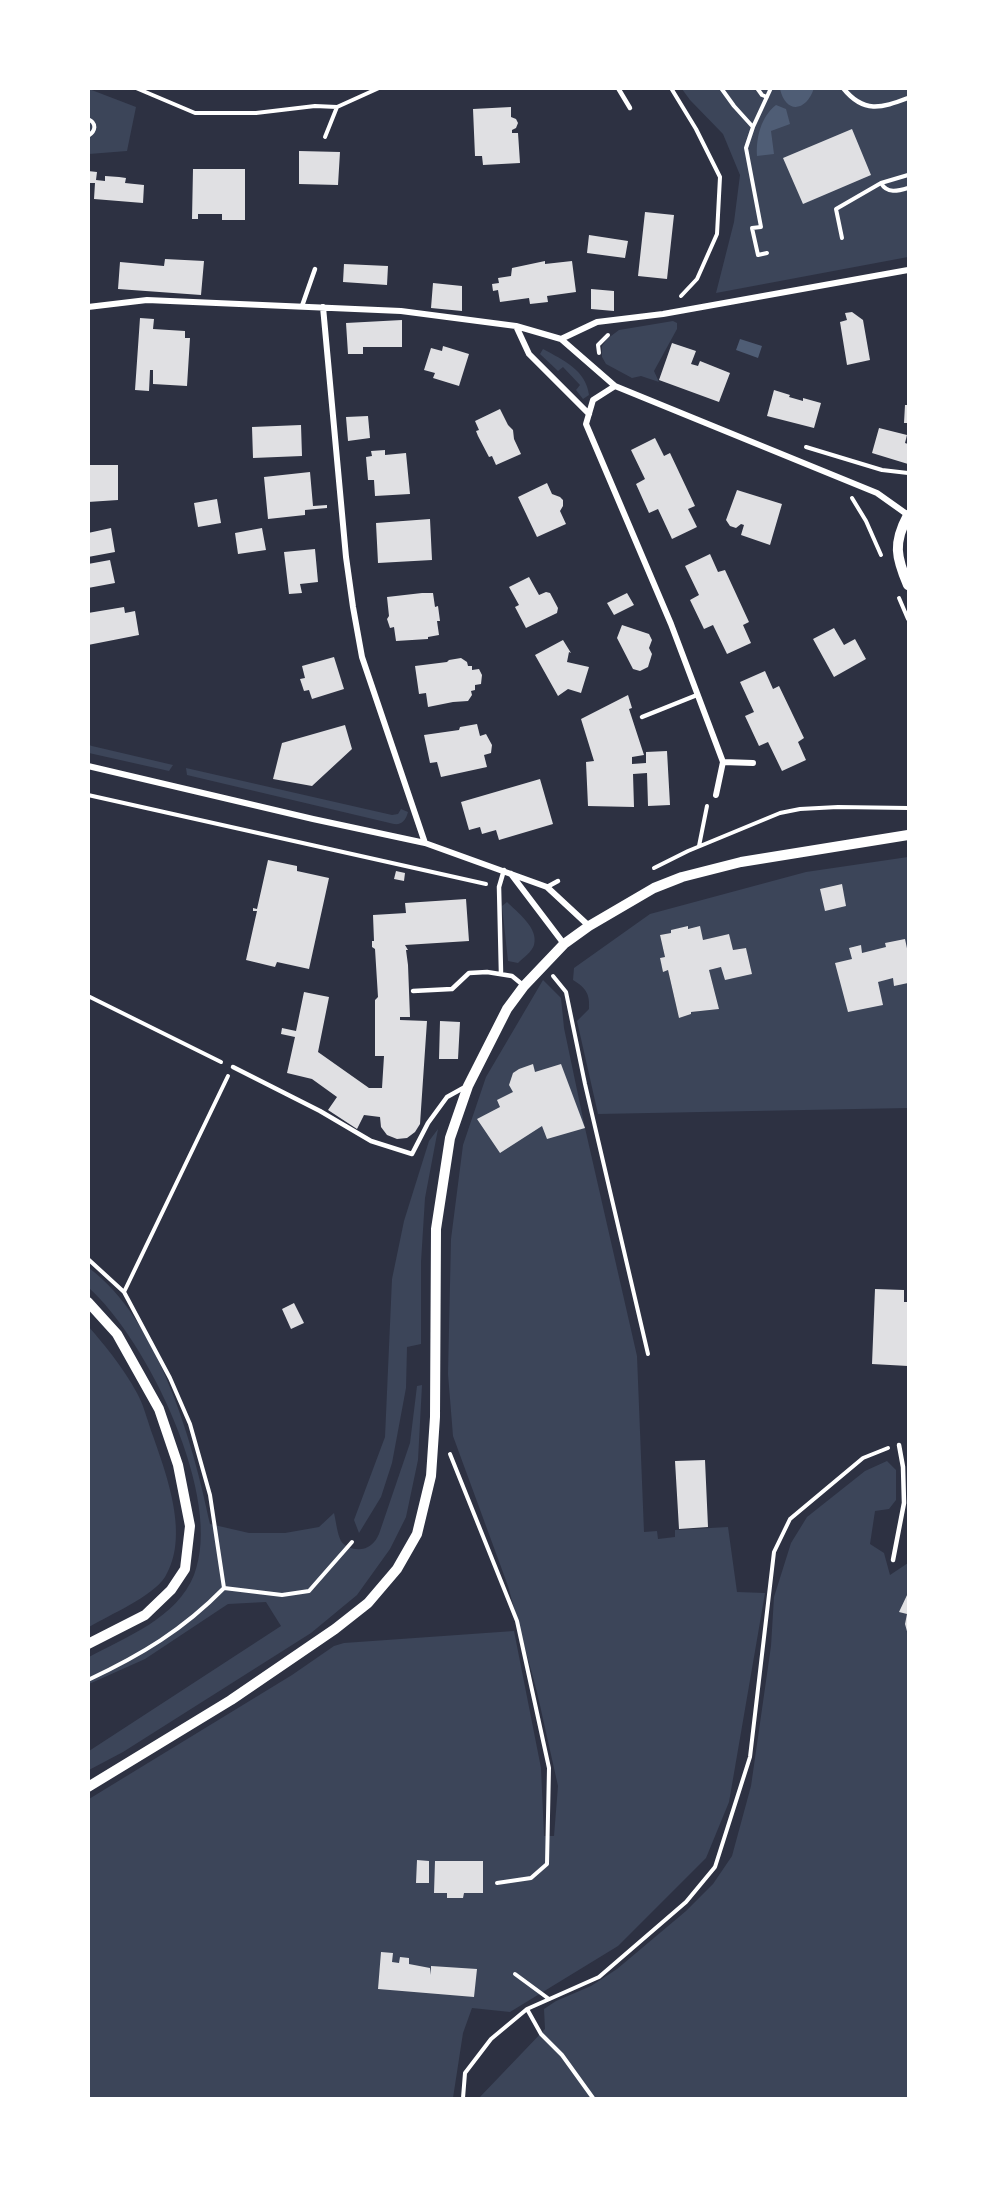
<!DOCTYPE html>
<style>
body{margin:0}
#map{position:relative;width:997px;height:2187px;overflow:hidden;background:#2d3142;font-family:"Source Sans 3",sans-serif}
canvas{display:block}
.frame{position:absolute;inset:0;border:90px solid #fff;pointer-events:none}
</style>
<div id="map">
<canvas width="997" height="2187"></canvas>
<div class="frame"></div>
</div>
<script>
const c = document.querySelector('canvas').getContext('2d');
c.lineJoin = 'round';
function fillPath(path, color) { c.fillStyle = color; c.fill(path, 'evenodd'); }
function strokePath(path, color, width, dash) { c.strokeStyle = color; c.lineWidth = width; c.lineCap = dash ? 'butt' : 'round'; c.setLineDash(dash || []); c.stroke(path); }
fillPath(new Path2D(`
 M89 89 136 107 127 151 89 154Z
 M682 89H908V257L716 293 734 222 740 175 723 134 690 100Z
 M673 321 677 323V329L654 371 659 382 641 376 632 378 606 364 602 357V346L607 339 619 330Z
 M543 349C563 360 586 370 589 395L583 399 576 390 580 385 563 367 558 371 540 354Z
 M89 745 92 746 173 765 169 771 89 753Z
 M186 768 392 815 398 814 401 809 408 812C406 820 402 825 394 824L187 775Z
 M908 857V1108L598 1114 577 1021 589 1009C590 994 586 988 573 980L574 968 650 914 806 872ZM688 927V929L699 927 703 940 729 934 733 950 746 948 752 974 721 967 709 970 719 1009 691 1012V1014L679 1018 668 970 663 971 660 958 665 957 660 935 671 933V930Z
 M507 902C517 912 539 928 534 945 532 952 523 958 518 963L508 961 502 906Z
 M543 980 561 998 564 1028 585 1128 637 1356 644 1532 657 1531 658 1539 675 1537V1530L728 1527 737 1592 765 1593 729 1802 706 1858 618 1946 510 2012 472 2008 463 2033 453 2098H89V1799L292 1675 334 1646 344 1643 514 1631 541 1768 544 1836H554L558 1786 537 1692 508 1586 453 1436 448 1374 451 1239 463 1145 486 1077Z
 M438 1129 425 1198 421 1262V1344L407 1347 406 1388 392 1463 381 1497 359 1533 354 1520 385 1437 392 1279 404 1221 429 1141Z
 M89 1268C158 1319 193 1442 210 1524L249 1533H285L319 1527 334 1513C336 1521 337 1533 341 1541 347 1550 363 1552 371 1545 375 1542 377 1538 379 1534L410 1443 417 1386 422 1385 418 1460 406 1517 390 1549 357 1595 311 1633 123 1752 89 1770V1751L281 1626 266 1602 228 1604 145 1659 89 1684V1657C126 1637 177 1618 194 1575 225 1499 147 1340 89 1288Z
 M88 1326C105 1345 128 1374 139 1397 145 1409 148 1423 153 1436 167 1476 190 1537 165 1577 152 1597 109 1615 89 1627Z
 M887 1461 896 1470V1500L889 1509 875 1511 870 1544 884 1553 890 1575 908 1563V2098H479L545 2029 544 2009 556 2001 591 1986 617 1969 686 1911 713 1884 732 1856 751 1786 771 1646 774 1597 791 1543 807 1517 865 1471Z`), '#3c4559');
fillPath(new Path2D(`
 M814 88C807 111 786 115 780 89Z
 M776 105 786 109 790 124 771 131 774 154 757 156C756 137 761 117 776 105Z
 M740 339 762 346 758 358 736 350Z`), '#4f5d75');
fillPath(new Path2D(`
 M511 107V117L516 119 518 123 516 128 512 130V133H518L520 163 483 165 482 156H475L473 109Z
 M852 129 871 175 803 204 783 158Z
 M299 151 340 152 338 185 299 184Z
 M193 169H245V220H222V214H198V219H192Z
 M88 171 97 172 96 180 105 181V176L119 177 126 178 125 183 144 185 143 203 94 199 95 183H88Z
 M645 212 674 215 667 279 638 276Z
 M589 235 628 241 625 258 587 253Z
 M165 259 204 261 201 295 118 289 120 262 164 266Z
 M545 261V264L572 261 576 292 547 296 548 302 530 304 529 298 500 302 498 290 493 291 492 284 499 283 498 278 511 276 512 268Z
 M344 264 388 266 387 285 343 282Z
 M433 283 462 286V311L431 308Z
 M591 289 614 291V311L591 309Z
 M852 312 863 320 870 360 847 365 840 322 847 320 845 313Z
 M140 318 154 319 153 329 185 331V338H190L187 386 153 384V370H150L149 391 135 390Z
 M402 320V347H363V354H348L346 323Z
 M672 343 696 351 691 364 698 366 700 361 730 373 719 402 659 380Z
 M443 346 469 354 459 386 433 378 435 373 424 370 431 348 442 351Z
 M774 390 790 395 789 397 803 401V398L821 403 814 428 767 416Z
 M905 405H908V423H904Z
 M500 409 508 425 513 430 514 439 521 454 496 465 492 456 489 457 478 436 476 431 479 430 475 421Z
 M368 416 370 438 348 441 346 417Z
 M301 425 302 456 253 458 252 427Z
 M879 428 907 435 905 443 908 444V464L872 453Z
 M655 438 664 456 670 453 695 506 688 509 697 527 672 539 658 509 649 513 636 484 645 479 631 450Z
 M385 450V455L406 453 410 494 375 496 374 480H368L366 457 372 456 371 451Z
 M88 465H118V500L88 502Z
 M310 472 313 506 327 505V508L305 510V515L268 519 264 477Z
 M547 483 552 494 560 497 563 500V506L560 511 566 524 537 537 518 497Z
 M737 490 782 504 770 545 741 535 744 525 741 524 736 528 730 526 726 520Z
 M217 499 221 523 198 527 194 503Z
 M430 519 432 560 378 563 376 523Z
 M111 528 115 552 88 557V533Z
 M262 528 266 550 238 554 235 533Z
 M315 549 318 582 300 584 302 593 289 594 284 552Z
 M710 554 718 572 725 570 749 622 743 625 751 643 727 654 713 625 704 629 690 600 699 595 685 566Z
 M110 560 115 583 88 588V564Z
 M529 577 539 595 546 592 550 593 558 608 557 613 526 628 515 607 519 605 509 587Z
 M422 593H433L435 607 438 606 440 621H437L439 635 428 637V639L396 641 394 627 390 628 387 619 389 616 387 597Z
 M627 593 634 605 614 615 607 603Z
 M124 607 125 613 135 611 139 635 88 645V613Z
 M622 625 649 634 652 640 649 648 652 654 648 667 640 671 633 669 617 638Z
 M834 628 844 645 855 639 866 659 834 677 813 639Z
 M563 640 571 653 569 652 567 662 589 667 581 693 568 689 558 696 535 655Z
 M334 657 344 689 312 699 309 690 304 691 300 679 305 678 302 666Z
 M461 658 467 662 468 666H472V670L479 669 482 675 481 684 475 685V690L471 691 472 695 468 701 453 702 428 707 426 693 419 694 415 666 447 662 449 660Z
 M765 671 773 689 779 686 804 738 798 742 806 760 782 771 768 742 759 746 745 716 754 712 740 682Z
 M628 695 632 708 629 709 644 755 632 757V764L646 763V752L667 751 670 805 648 806 647 773 633 774 634 807 588 806 586 762 594 761 581 719Z
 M477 724 480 736 486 734 492 745 491 753 484 755 487 767 441 777 437 762 430 763 424 735 459 730 460 727Z
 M345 725 352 749 312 786 273 779 282 743Z
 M540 779 553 824 499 840 496 830 482 834 480 827 469 830 461 802Z
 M268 860 297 866V871L329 878 309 969 277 962 275 967 246 960 257 911H253V908L257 909Z
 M396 871 405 873 404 881 394 879Z
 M842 884 846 906 825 911 820 889Z
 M466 899 469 941 405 945 408 950H406L408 965 410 1017H400V1020L427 1021 420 1124 415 1132 407 1138 397 1139 387 1135 381 1127 380 1117 364 1115 357 1129 328 1110 337 1097 312 1079 287 1073 295 1037 281 1034 282 1028 296 1031 304 992 329 997 318 1052 369 1088H382L384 1056H375V1000L378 997 375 949 372 947V941H374L373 915 406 913 405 903Z
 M688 926V929L700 926 703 940 729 934 733 950 746 948 752 974 725 980 721 967 709 970 719 1009 691 1012V1014L679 1018 668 970 663 972 660 958 665 957 660 935 671 933V930Z
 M905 939 908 953V983L894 986 893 978 878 982 883 1005 848 1012 835 963 852 959 849 948 861 945 862 953 886 947 885 943Z
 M440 1021 460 1022 458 1059H439Z
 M533 1064 535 1072 561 1064 585 1128 547 1139 542 1126 500 1153 477 1119 500 1107 497 1100 513 1092 509 1085 513 1073 519 1069Z
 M875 1289 904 1290V1302H908V1366L872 1364Z
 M294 1303 304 1323 291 1329 282 1309Z
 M705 1460 708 1527 679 1529 675 1461Z
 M908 1593V1635L905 1624 907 1614 899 1612Z
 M417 1860 429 1861V1883H416Z
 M435 1861H483V1893H464L463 1898H447V1893H434Z
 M381 1952 393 1953 392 1962 399 1963 400 1957 409 1958V1964L430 1968 431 1975V1966L477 1969 474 1997 378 1989Z`), '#e0e0e3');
strokePath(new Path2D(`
 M136 88 195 113H256L315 106 337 107 379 88
 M671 88 696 129 720 177 717 234 697 279 681 296
 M721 88 734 106 753 127
 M757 88 762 95 767 97
 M88 119C97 123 96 131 88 136
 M325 137 337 107
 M881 183C887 194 898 191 908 188
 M842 238 836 209 881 183 908 175
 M767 253 758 255 752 228 761 227 746 148 753 127 771 88
 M599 353 598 345 608 335
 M806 447 882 470 908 473
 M852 498 866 521 881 555
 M899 598 908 619
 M88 795 486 884
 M699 846 707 806
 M654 868 688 851 780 813 800 809 838 807 908 808
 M553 976 566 992 585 1084 648 1354
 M88 996 221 1062
 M88 1259 124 1292 170 1378 190 1424 210 1495 224 1588 282 1595 309 1591 352 1542
 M124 1292 228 1076
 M450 1454 517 1621 549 1768 547 1864 531 1878 497 1883
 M88 1680C141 1655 183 1630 224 1588
 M515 1974 549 1999
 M527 2009 541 2034 562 2055 593 2098
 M463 2098 465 2073 491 2039 527 2009 599 1977 686 1902 715 1867 750 1757 774 1552 790 1519 863 1458 888 1448`), '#fff', 4);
strokePath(new Path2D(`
 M618 88 630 108
 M843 88C864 114 881 108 908 98
 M302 306 315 269
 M642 717 697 695
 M547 887 558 881
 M501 973 499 887 504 870
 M413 991 452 989 469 973 487 972 512 976 523 985
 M233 1067 320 1111 371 1141 412 1154 428 1123 447 1097 465 1087
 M893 1560 904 1503 903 1467 899 1445`), '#fff', 4.5);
strokePath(new Path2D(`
 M88 307 147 300 401 311 516 326 561 339 615 386 877 493 908 515
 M323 307 346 557 353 607 362 657 425 843
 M516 326 529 354 589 414
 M561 339 597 322 663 314 908 270
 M615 386 593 400 586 424 671 624 723 762 716 795
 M723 762 753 763
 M88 766 313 819 425 843 547 887 589 926
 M511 874 564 944`), '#fff', 6);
strokePath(new Path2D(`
 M908 515C893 543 896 557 908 585
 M88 1302 117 1334 159 1409 178 1465 190 1526 185 1569 171 1590 145 1615 88 1644
 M88 1787 231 1700 335 1629 368 1603 397 1569 417 1534 431 1476 435 1417 436 1229 450 1138 468 1086 507 1009 524 986 564 944 589 926 654 888 682 877 741 862 908 835`), '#fff', 10);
</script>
